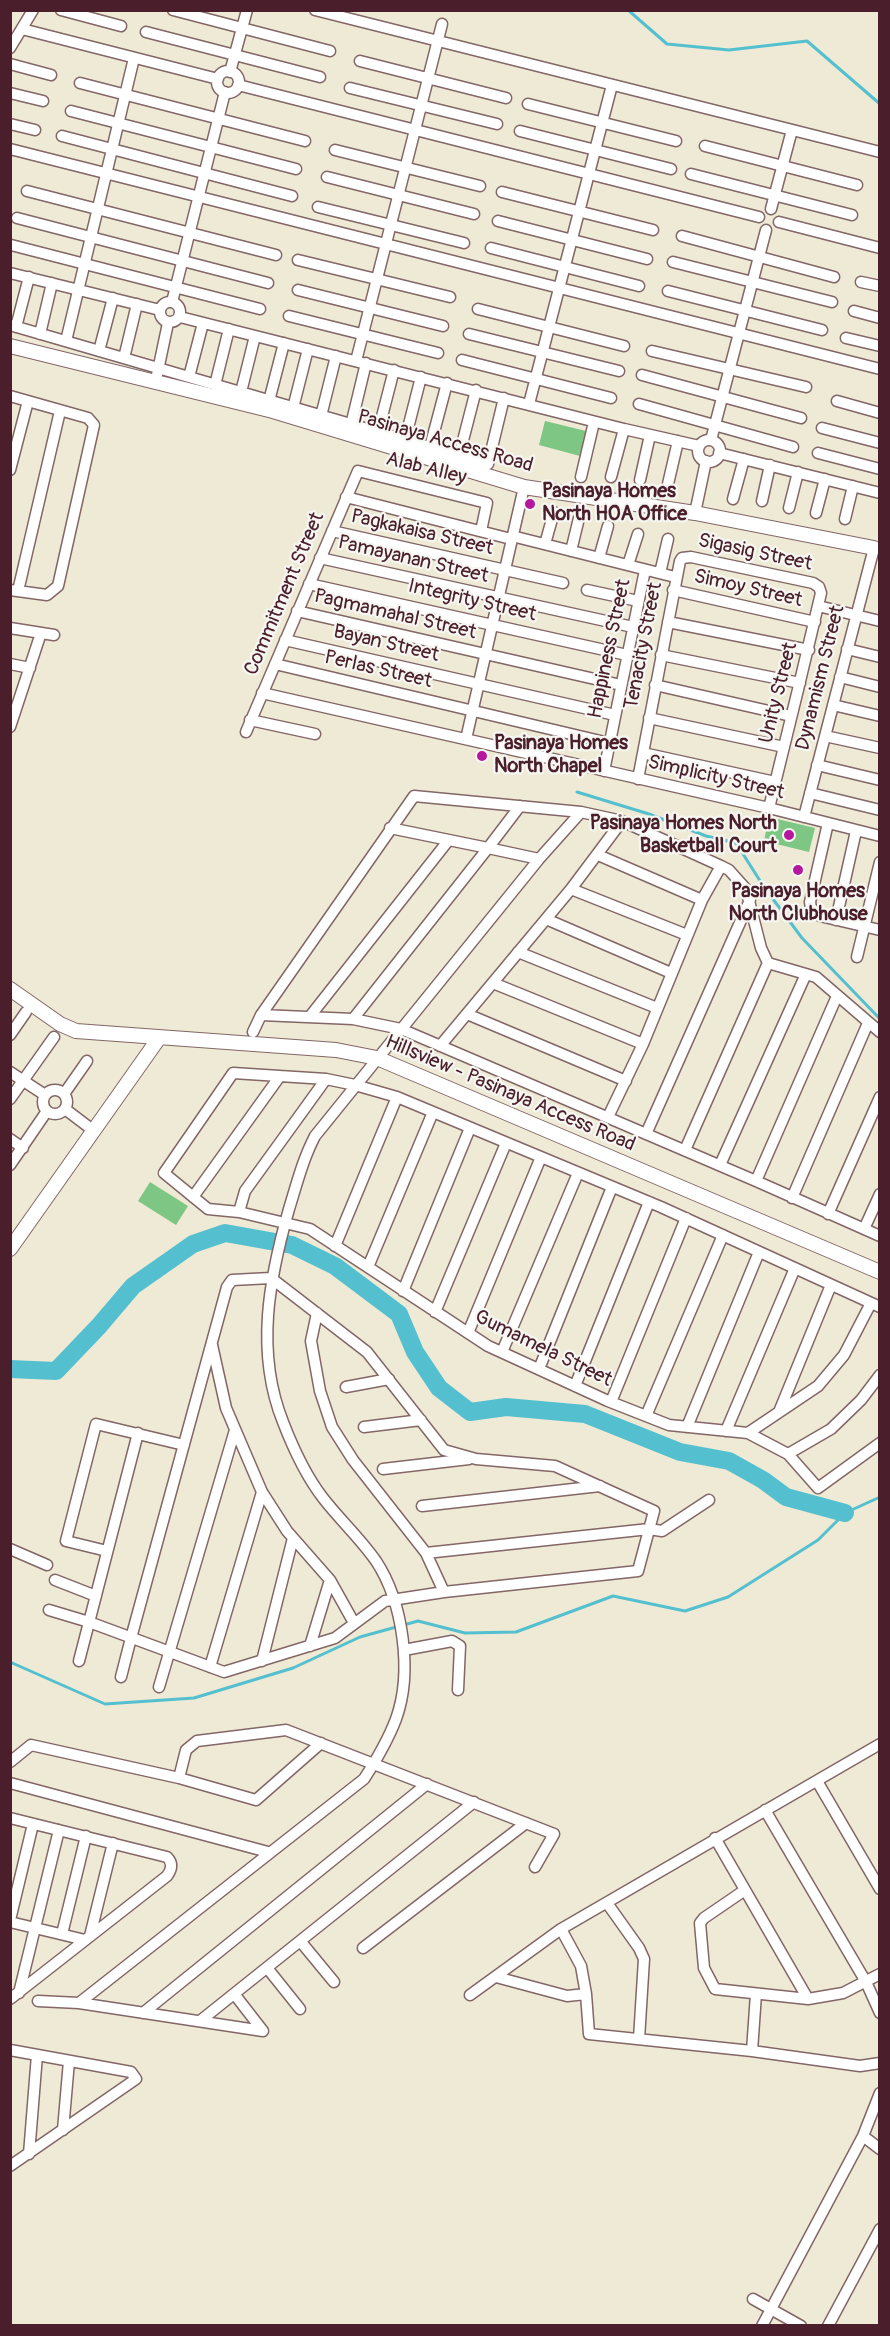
<!DOCTYPE html>
<style>
body{margin:0}
#map{position:relative;width:890px;height:2336px;overflow:hidden;background:#eeead5;font-family:Pangolin,sans-serif}
canvas{display:block}
.frame{position:absolute;inset:0;border:12px solid #4a1f2b;pointer-events:none}
</style>
<div id="map">
<canvas width="890" height="2336"></canvas>
<div class="frame"></div>
</div>
<script>
const c = document.querySelector('canvas').getContext('2d');
c.lineJoin = 'round';
function fillPath(path, color) { c.fillStyle = color; c.fill(path, 'evenodd'); }
function strokePath(path, color, width, dash) { c.strokeStyle = color; c.lineWidth = width; c.lineCap = dash ? 'butt' : 'round'; c.setLineDash(dash || []); c.stroke(path); }
function label(font, color, halo, rows, align = 'center') {
  c.font = font + ' Pangolin,sans-serif'; c.lineWidth = 4.5; c.setLineDash([]); c.textBaseline = 'middle'; c.strokeStyle = halo; c.fillStyle = color; for (const [text, x, y, turn = 0] of rows) {
    c.save(); c.translate(x, y); c.rotate((+turn || 0) * Math.PI / 180); c.textAlign = isNaN(turn) ? turn : align; if (halo) c.strokeText(text, 0, 0); c.fillText(text, 0, 0); c.restore();
  }
}
fillPath(new Path2D(`
 M545 421 586 431 580 456 539 445Z
 M769 817 815 828 809 852 764 841Z
 M150 1182 188 1206 176 1225 138 1201Z`), '#7dc683');
strokePath(new Path2D(`
 M628 10 667 44 729 50 807 41 880 104
 M577 792 649 814 706 836 736 843 764 887 802 938 880 1019
 M10 1662 105 1704 194 1698 293 1668 360 1637 418 1621 465 1633 516 1632 613 1596 685 1611 728 1597 818 1540 845 1513 880 1497`), '#54c0cf', 3);
strokePath(new Path2D(`
 M10 1369 56 1371 99 1326 133 1286 193 1244 225 1233 292 1245 335 1266 399 1314 415 1352 439 1388 470 1412 506 1407 585 1414 680 1452 729 1461 763 1480 786 1497 845 1513`), '#54c0cf', 18);
const minor = new Path2D(`
 M61 10 121 26
 M173 10 330 51
 M315 10 880 152
 M22 29 218 79
 M146 32 320 77
 M10 48 33 10
 M360 61 506 98
 M10 64 51 75
 M217 82a11 11 0 1 1 22 0a11 11 0 1 1-22 0Z
 M230 72 247 10
 M80 83 305 141
 M238 85 759 217
 M350 88 497 124
 M10 93 43 101
 M528 104 676 141
 M71 111 296 169
 M10 124 35 130
 M520 131 671 169
 M62 136 292 196
 M705 146 857 185
 M10 149 880 369
 M335 150 480 186
 M691 174 852 215
 M327 177 474 214
 M27 191 276 255
 M502 192 653 230
 M318 207 464 243
 M771 209 792 130
 M17 218 268 283
 M498 221 647 259
 M779 222 880 248
 M682 236 834 277
 M11 245 260 309
 M491 248 639 286
 M298 260 450 297
 M673 262 832 302
 M10 273 160 310
 M861 282 880 286
 M298 290 443 326
 M668 291 822 330
 M160 312a10 10 0 1 1 20 0a10 10 0 1 1-20 0Z
 M172 302 225 92
 M478 309 624 346
 M854 311 880 318
 M289 316 438 353
 M180 317 624 429 699 446
 M10 325 488 464 504 398
 M16 327 29 277
 M40 334 52 283
 M469 334 619 371
 M846 338 880 346
 M66 341 134 58
 M99 351 113 298
 M652 351 806 387
 M124 358 137 304
 M462 360 611 398
 M356 361 442 24
 M157 375 168 323
 M642 375 801 418
 M189 377 203 323
 M215 385 229 329
 M241 392 255 336
 M10 396 88 418 94 425 58 586 47 595 10 590
 M269 401 284 343
 M837 401 880 413
 M529 404 612 85
 M639 404 793 447
 M293 408 308 349
 M321 416 336 356
 M351 425 366 363
 M822 428 880 443
 M378 432 394 370
 M405 440 421 377
 M711 440 766 230
 M698 451a11 11 0 1 1 22 0a11 11 0 1 1-22 0Z
 M430 447 447 383
 M719 453 880 493
 M818 453 880 469
 M459 456 476 390
 M10 470 28 401
 M581 477 594 422
 M611 477 624 429
 M640 480 650 435
 M668 484 678 441
 M346 497 511 539
 M733 499 744 459
 M762 501 770 465
 M789 508 798 472
 M695 513 706 461
 M816 513 825 479
 M845 519 853 486
 M332 531 563 583
 M512 536 675 577
 M545 544 554 512
 M571 551 579 518
 M320 558 633 627
 M599 558 608 526
 M628 565 638 534
 M660 573 668 539
 M309 584 627 655
 M587 590 638 601
 M673 590 815 622
 M18 591 60 411
 M818 606 880 621
 M297 611 621 685
 M668 622 809 650
 M10 628 54 635
 M285 640 615 715
 M847 649 880 657
 M661 655 800 683
 M10 664 30 668
 M275 664 609 743
 M840 677 880 687
 M655 685 791 716
 M262 693 769 808 880 836
 M833 705 880 716
 M649 718 784 747
 M250 720 315 734
 M10 727 41 633
 M246 732 358 471 487 503 481 531
 M825 736 880 748
 M466 739 524 487
 M643 753 775 782
 M817 765 880 780
 M604 771 645 570
 M638 779 680 561 682 558 691 557 813 583 819 587 821 593C804 665 787 736 769 808
 M810 793 880 810
 M804 817 874 548
 M828 823 810 902 811 908 820 916 880 930
 M390 828 488 848 520 806
 M598 855 702 900
 M721 866 729 870 746 889 761 948 768 963 816 977 880 1032
 M571 889 687 935
 M546 919 671 973
 M836 920 856 831
 M518 952 657 1008
 M857 957 880 862
 M493 983 643 1044
 M467 1014 626 1081
 M261 1015 353 1019 401 1029 756 1181 880 1236
 M311 1015 448 841
 M353 1019 488 848 539 859
 M253 1032 261 1015 414 796 581 812 622 821 721 866 702 900 643 1044 608 1117
 M10 1035 26 1012
 M440 1046 571 889 622 821
 M10 1072 45 1095
 M43 1102a12 12 0 1 1 24 0a12 12 0 1 1-24 0Z
 M64 1094 87 1061
 M10 1099 54 1037
 M65 1109 94 1131
 M646 1134 750 900
 M10 1139 23 1148
 M685 1150 768 963
 M10 1165 47 1111
 M720 1165 806 974
 M756 1181 837 996
 M193 1197 280 1076
 M792 1198 868 1023
 M239 1212 245 1191 326 1079
 M828 1214 880 1097
 M864 1229 880 1194
 M335 1246 397 1097
 M368 1267 433 1112
 M403 1291 470 1128
 M880 1307 661 1207 397 1097 355 1085 326 1079 233 1073 164 1173 208 1209 239 1212 310 1229 488 1346 608 1401 669 1425 748 1433 788 1454 818 1488 880 1443
 M435 1312 506 1143
 M317 1313 311 1341 320 1391 332 1427 353 1460 426 1553 444 1592
 M468 1333 541 1157
 M212 1345 226 1408 262 1492 287 1531 330 1580 354 1623
 M502 1352 578 1173
 M539 1369 612 1187
 M575 1386 649 1202
 M346 1387 389 1379
 M611 1402 686 1218
 M779 1412 831 1285
 M646 1416 723 1235
 M364 1427 421 1420
 M687 1427 759 1252
 M726 1431 795 1268
 M748 1433 818 1386 844 1355 871 1303
 M788 1454 831 1429 861 1400 880 1375
 M383 1469 469 1459
 M422 1506 600 1486
 M10 1549 47 1565
 M107 1551 66 1541 96 1424 184 1445
 M426 1553 649 1529 662 1531 709 1500
 M55 1580 96 1596
 M49 1610 89 1622 224 1672 335 1638 385 1601 444 1592 638 1571 654 1511 555 1466 476 1459 444 1450 367 1352 271 1278 232 1280 227 1287 131 1638 121 1677
 M310 1646 330 1580
 M404 1650 452 1641 460 1646 458 1690
 M79 1661 138 1433
 M262 1661 293 1538
 M210 1667 262 1492
 M159 1687 235 1430
 M10 1762 31 1745 179 1778 256 1800 321 1743
 M179 1778 186 1750 197 1741 286 1730 554 1834 535 1867
 M817 1781 880 1889
 M10 1783 268 1852
 M765 1810 866 1982 880 2013
 M10 1818 167 1857C173 1863 172 1869 167 1876L10 1999
 M715 1838 808 1999
 M745 1890 704 1918 700 1923 704 1968 715 1989 808 1999 843 1993 880 1974
 M607 1903 639 1948 644 1959 639 2039
 M10 1920 33 1824
 M10 1922 85 1940
 M62 1934 86 1836
 M90 1936 113 1843
 M301 1942 334 1982
 M363 1948 526 1823
 M268 1969 300 2009
 M496 1977 567 1996 586 1994 581 1966 561 1929
 M19 1993 59 1830
 M586 1994 589 2034 752 2051 860 2066 880 2063
 M470 1995 561 1929 880 1744
 M38 2001 79 2003 263 2031 235 1995
 M79 2003 364 1779C377 1759 388 1740 396 1719 413 1672 403 1602 376 1561 360 1538 340 1520 323 1498 306 1476 293 1448 283 1422 255 1352 269 1279 289 1209 297 1183 303 1159 315 1136L539 859 581 812
 M143 2013 427 1784
 M200 2021 474 1802
 M10 2050 131 2072 136 2079 10 2166
 M752 2051 756 1994
 M63 2130 69 2061
 M863 2136 880 2149
 M29 2154 37 2055
 M753 2299 801 2326
 M762 2326 863 2136 880 2093
 M828 2326 880 2229`);
const tertiary = new Path2D(`
 M10 346 273 411 524 487 695 513 874 548
 M10 989 60 1024 76 1031 336 1050 377 1058 880 1272
 M10 1249 159 1038`);
strokePath(minor, '#836666', 13);
strokePath(tertiary, '#836666', 16);
strokePath(minor, '#fff', 10);
strokePath(tertiary, '#fff', 14);
for (const [x, y, r, color] of [
 [530,504,6,"#b5179e"],
 [482,756,6,"#b5179e"],
 [789,835,6,"#b5179e"],
 [798,870,6,"#b5179e"]
]) { const dot = new Path2D(); dot.arc(x, y, r, 0, 2 * Math.PI); c.fillStyle = color; c.fill(dot); strokePath(dot, '#f6f6f2', 2); }
label('20px', '#4a1f2b', '#f6f6f2', [
 ["Pasinaya Access Road",445,442,16],
 ["Alab Alley",426,469,14],
 ["Pagkakaisa Street",422,533,13],
 ["Sigasig Street",755,553,12],
 ["Pamayanan Street",413,560,13],
 ["Simoy Street",748,589,13],
 ["Commitment Street",285,594,-67],
 ["Integrity Street",472,601,13],
 ["Pagmamahal Street",395,615,13],
 ["Bayan Street",386,644,13],
 ["Tenacity Street",644,646,-79],
 ["Happiness Street",610,649,-78],
 ["Perlas Street",378,670,13],
 ["Dynamism Street",821,678,-76],
 ["Unity Street",779,693,-76],
 ["Simplicity Street",716,778,13],
 ["Hillsview - Pasinaya Access Road",510,1094,23],
 ["Gumamela Street",543,1349,26]
]);
label('bold 20px', '#4a1f2b', '#f6f6f2', [
 ["Pasinaya Homes",542,492],
 ["North HOA Office",542,515],
 ["Pasinaya Homes",494,744],
 ["North Chapel",494,767],
 ["Pasinaya Homes North",777,824,"right"],
 ["Basketball Court",777,847,"right"],
 ["Pasinaya Homes",798,892,"center"],
 ["North Clubhouse",798,915,"center"]
], 'left');
</script>
